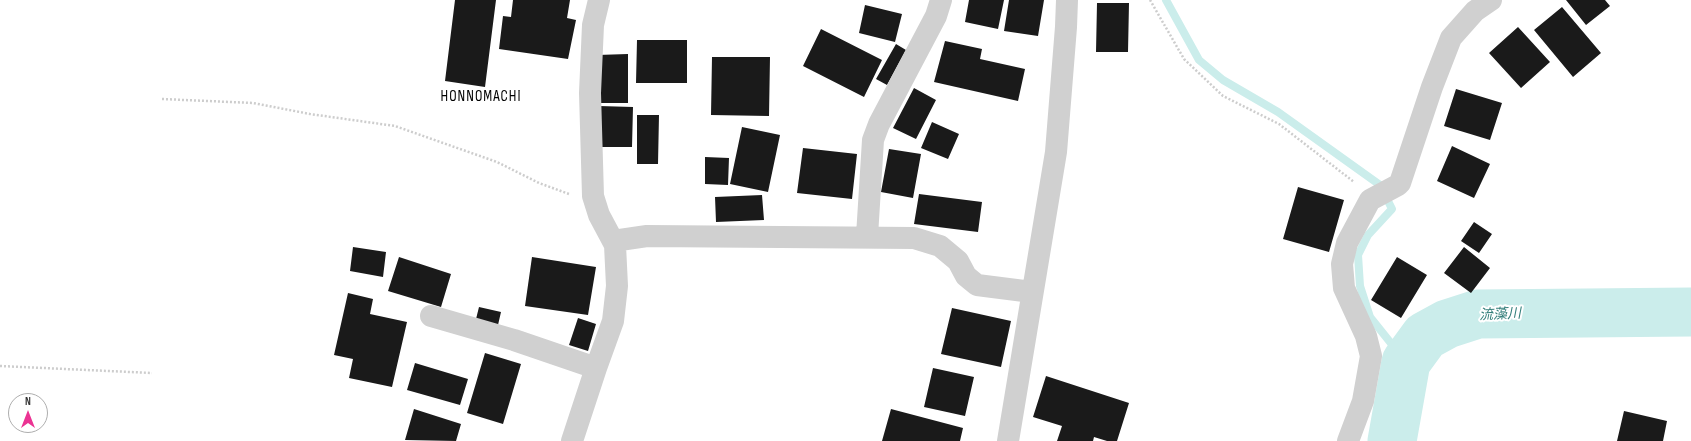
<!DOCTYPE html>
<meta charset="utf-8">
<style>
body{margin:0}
#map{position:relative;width:1691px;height:441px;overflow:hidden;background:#fff;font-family:"Sofia Sans Condensed",sans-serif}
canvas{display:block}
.north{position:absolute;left:8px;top:393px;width:40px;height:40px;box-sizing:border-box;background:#fff;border:1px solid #adadad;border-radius:50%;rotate:0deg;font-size:11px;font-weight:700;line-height:16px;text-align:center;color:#333}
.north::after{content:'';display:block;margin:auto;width:14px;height:18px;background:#eb3393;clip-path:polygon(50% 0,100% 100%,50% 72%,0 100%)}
</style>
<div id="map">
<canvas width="1691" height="441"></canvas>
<div class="north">N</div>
</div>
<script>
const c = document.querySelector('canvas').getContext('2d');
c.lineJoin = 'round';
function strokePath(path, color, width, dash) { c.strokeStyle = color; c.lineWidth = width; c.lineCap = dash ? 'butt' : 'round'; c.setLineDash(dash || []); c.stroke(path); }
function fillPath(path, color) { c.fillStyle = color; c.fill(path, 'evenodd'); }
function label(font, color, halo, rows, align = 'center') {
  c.font = font + ' "Sofia Sans Condensed","Noto Sans JP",sans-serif'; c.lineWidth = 4; c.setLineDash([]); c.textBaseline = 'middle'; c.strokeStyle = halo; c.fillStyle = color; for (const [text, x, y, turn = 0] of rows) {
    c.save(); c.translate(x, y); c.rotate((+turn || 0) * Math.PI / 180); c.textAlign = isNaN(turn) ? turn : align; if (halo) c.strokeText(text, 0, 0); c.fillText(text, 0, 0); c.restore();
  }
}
strokePath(new Path2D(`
 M1166 0 1199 60 1223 80 1278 112 1380 185 1392 209 1368 235 1358 255 1360 286 1370 317 1406 362`), '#cbedeb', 8);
strokePath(new Path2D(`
 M1392 441 1406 362 1425 336 1447 324 1478 314 1691 312`), '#cbedeb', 49);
fillPath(new Path2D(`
 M455 0H496L485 87 445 81Z
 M513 0H570L567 18 576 20 568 59 499 49 503 16 511 17Z
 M969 0H1004L998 29 965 22Z
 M1009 0H1044L1038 36 1004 31Z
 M1566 0H1605L1610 6 1586 25Z
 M1097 3H1129L1128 52H1096Z
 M865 5 902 14 895 42 859 33Z
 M1562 7 1601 53 1573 77 1534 30Z
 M1518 27 1550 62 1521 88 1489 53Z
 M821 29 882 60 864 97 803 66Z
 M637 40H687V83H636Z
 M945 41 982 49 980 59 1025 69 1018 101 934 82Z
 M896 44 906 50 887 85 876 79Z
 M628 54V103H597V55Z
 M712 57H770L769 116 711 115Z
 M914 88 936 100 916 139 893 128Z
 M1456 89 1502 103 1490 140 1444 126Z
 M599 106 633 107 632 147H598Z
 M637 115H659L658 164H637Z
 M932 122 959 134 948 159 921 148Z
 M742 127 780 135 768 192 730 184Z
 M1452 146 1490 164 1474 198 1437 181Z
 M803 148 857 154 852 199 797 193Z
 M889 149 921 154 913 198 881 192Z
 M705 157 729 158 728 185 705 184Z
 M1298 187 1344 200 1329 252 1283 239Z
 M919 194 982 202 978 232 914 224Z
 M762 195 764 220 716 222 715 197Z
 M1474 222 1492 234 1479 253 1461 241Z
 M353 247 386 252 383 277 350 271Z
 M1464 247 1490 268 1471 293 1444 273Z
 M399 257 451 274 441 307 388 291Z
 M532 257 596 267 588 315 525 306Z
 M1397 257 1427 275 1401 318 1371 300Z
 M348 293 373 299 370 314 407 322 392 387 349 378 353 359 334 355Z
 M479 307 501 312 498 325 476 319Z
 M952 308 1011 321 1001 367 941 354Z
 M578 318 596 324 588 351 569 345Z
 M485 353 521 364 503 424 467 413Z
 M415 363 468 379 460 405 407 390Z
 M933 368 974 377 965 416 924 407Z
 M1046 376 1129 403 1117 441H1107L1094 437 1093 441H1057L1062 426 1033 417Z
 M414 409 461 424 456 441 405 440Z
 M891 409 963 428 960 441H882Z
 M1624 411 1667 421 1663 441H1617Z`), '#1a1a1a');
strokePath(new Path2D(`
 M1150 0 1184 59 1223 96 1279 124 1354 182
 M162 99 253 103 310 114 395 126 497 162 539 183 569 194
 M0 366 152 373`), '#cdcdcd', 2.5, [2, 2]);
strokePath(new Path2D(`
 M867 236 873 140 879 124 936 16 941 0
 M613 241 647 236 914 238 940 246 958 261 966 276 977 285 1032 292
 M431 316 514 340 596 368
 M572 441 596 368 613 321 617 286 615 245 599 215 593 196 590 93 593 25 599 0
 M1008 441 1056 152 1066 27 1067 0
 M1348 441 1363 401 1371 356 1366 336 1344 288 1342 264 1347 243 1370 200 1398 185 1400 183 1432 87 1451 38 1475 11 1491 0`), '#d0d0d0', 22);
label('italic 14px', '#337e7a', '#fff', [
 ["流藻川",1500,315,-3]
]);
c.letterSpacing = '1px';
label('15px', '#000', '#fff', [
 ["HONNOMACHI",481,97]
]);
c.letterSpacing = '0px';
</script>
